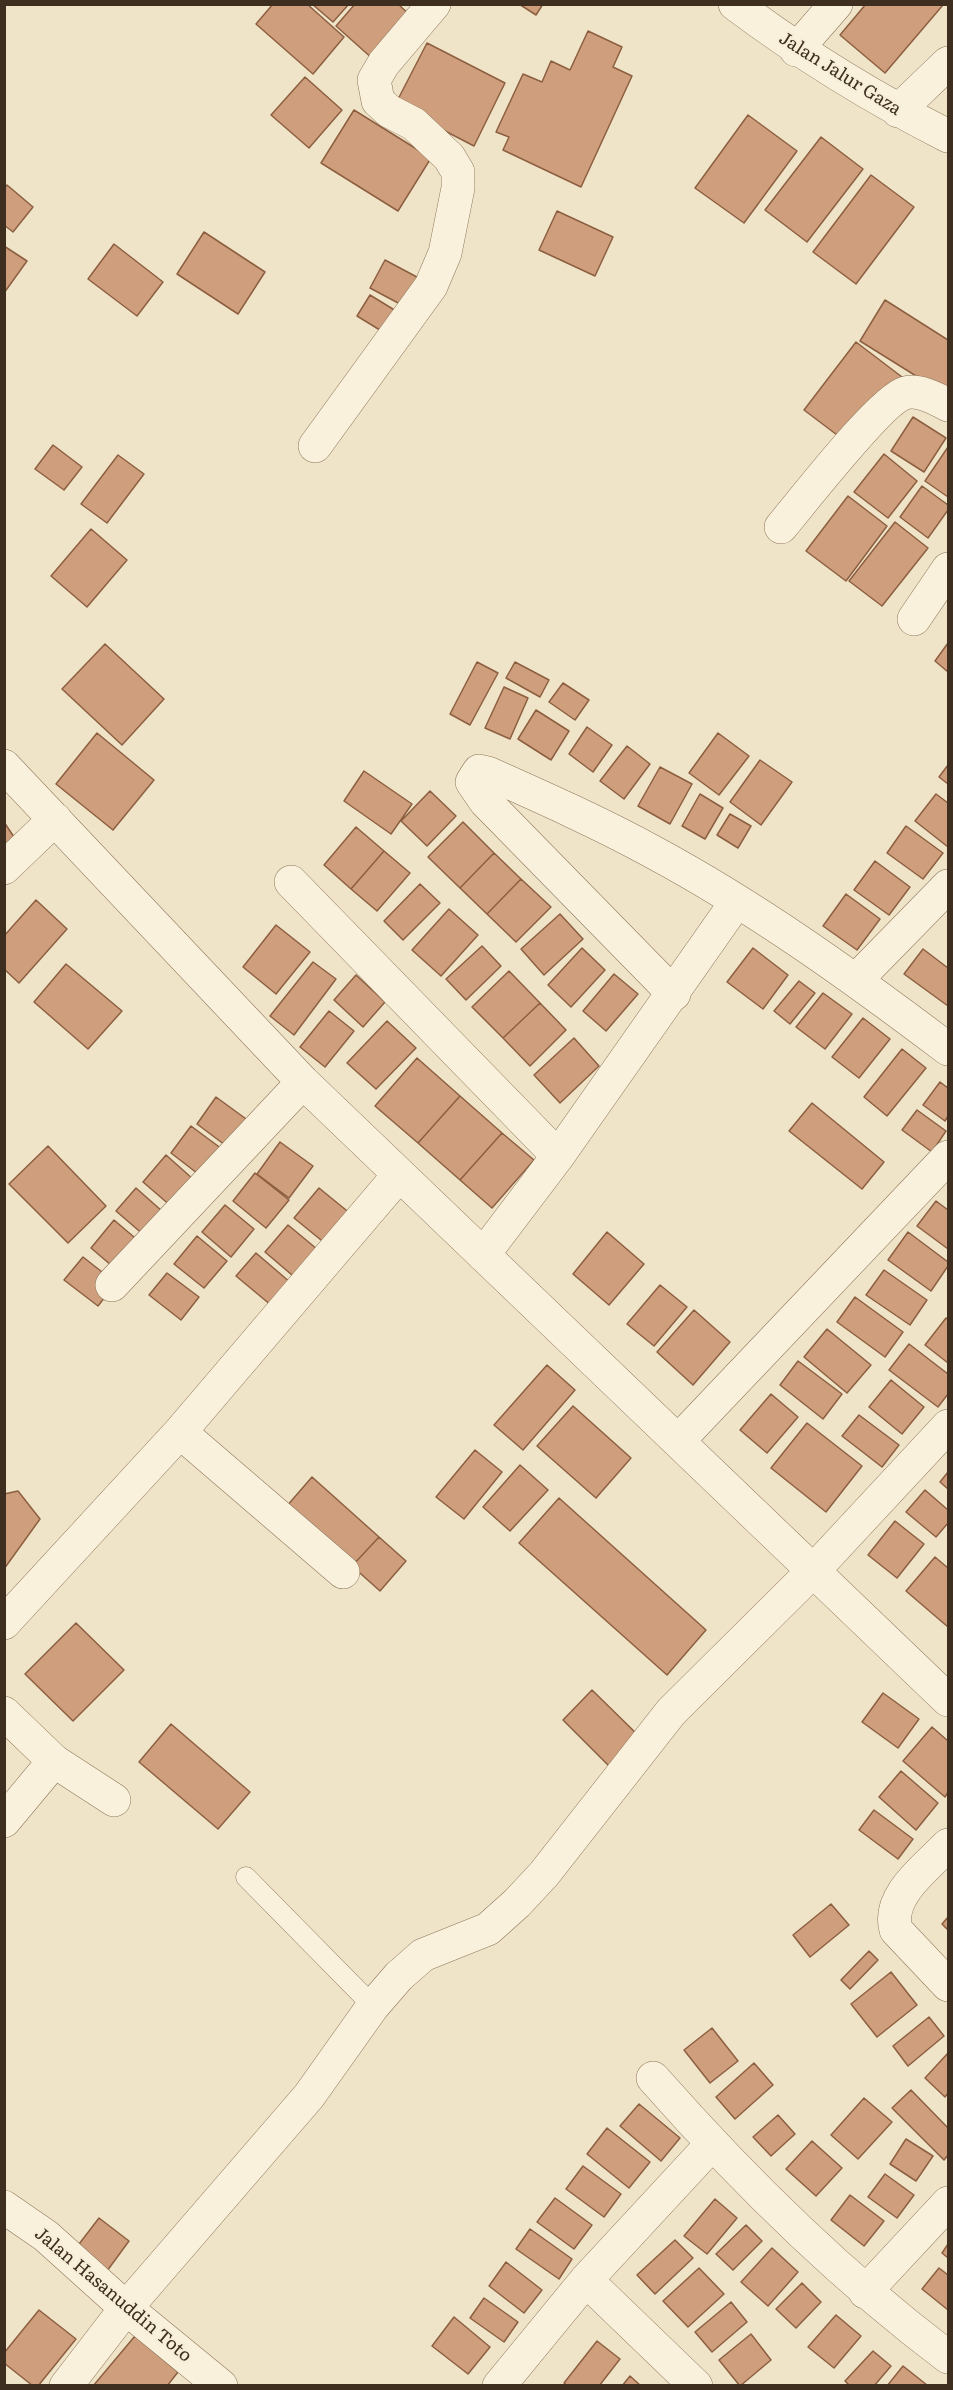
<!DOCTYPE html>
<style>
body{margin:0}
#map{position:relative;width:953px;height:2390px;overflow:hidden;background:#f0e4c8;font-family:Literata,serif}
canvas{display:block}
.frame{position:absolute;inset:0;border:6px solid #3d2e20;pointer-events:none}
</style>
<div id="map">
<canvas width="953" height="2390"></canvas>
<div class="frame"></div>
</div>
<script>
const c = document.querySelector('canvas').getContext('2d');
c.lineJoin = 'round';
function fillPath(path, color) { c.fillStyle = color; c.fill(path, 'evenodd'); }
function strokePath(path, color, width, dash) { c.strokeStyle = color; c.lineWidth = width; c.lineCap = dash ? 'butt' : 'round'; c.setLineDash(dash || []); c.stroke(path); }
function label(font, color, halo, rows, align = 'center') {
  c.font = font + ' Literata,serif'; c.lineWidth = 4.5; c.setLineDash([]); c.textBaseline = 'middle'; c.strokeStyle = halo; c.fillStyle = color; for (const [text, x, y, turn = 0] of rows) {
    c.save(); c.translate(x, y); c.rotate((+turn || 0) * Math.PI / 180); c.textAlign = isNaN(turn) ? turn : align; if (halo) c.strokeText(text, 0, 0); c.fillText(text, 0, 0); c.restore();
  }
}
const building = new Path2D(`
 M273 4H307L344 37 313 74 256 24Z
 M312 4H349L333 22Z
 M355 4H398L412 17 374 60 336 26Z
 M519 4H543L536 15Z
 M866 4H943V5L885 73 840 35Z
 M588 31 622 47 613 67 632 76 581 187 503 150 509 137 496 132 523 74 542 82 551 61 570 70Z
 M427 43 505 83 474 146 395 105Z
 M305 77 342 110 309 148 271 115Z
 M354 110 431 158 398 211 321 163Z
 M748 115 797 151 744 223 695 188Z
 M821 137 863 169 807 242 765 210Z
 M871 175 914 207 856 284 813 252Z
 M7 185 33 207 13 232 4 225V189Z
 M557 211 613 237 595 276 539 250Z
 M204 232 265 272 238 314 177 274Z
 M114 244 163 282 137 316 88 279Z
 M4 246 27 261 4 293Z
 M385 260 430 284 415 312 370 288Z
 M370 295 401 314 388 335 357 316Z
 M885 300 948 340V388L945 394 860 341Z
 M856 342 902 377 849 444 804 410Z
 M913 417 946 438 924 472 891 451Z
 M53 445 82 467 64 490 35 469Z
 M948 447V497L925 481Z
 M884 454 917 481 888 518 854 492Z
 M118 455 144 474 107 523 81 504Z
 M922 486 948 505V510L928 538 900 517Z
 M848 496 887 526 846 581 806 551Z
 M895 522 928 548 882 606 849 581Z
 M91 529 127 560 87 607 51 576Z
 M948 643V672L935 661Z
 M105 644 164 699 122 745 62 689Z
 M477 662 498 673 470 725 450 714Z
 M515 662 549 680 540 697 506 678Z
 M563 683 589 700 575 720 549 702Z
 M504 687 528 698 510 739 485 728Z
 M536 710 569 731 551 760 518 739Z
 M587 727 612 745 593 772 569 754Z
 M97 733 154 780 113 830 56 784Z
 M718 733 749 756 719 795 689 773Z
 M627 746 650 764 624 799 600 781Z
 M760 760 792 782 761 825 730 802Z
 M948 765V784L939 777Z
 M660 767 692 784 670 824 638 806Z
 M364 771 412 804 391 834 344 801Z
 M430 791 456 816 427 846 401 821Z
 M700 794 723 808 705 839 682 826Z
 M936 794 948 803V847L915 821Z
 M730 814 751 826 738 848 717 835Z
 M4 822 16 840 4 847Z
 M463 822 494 853 460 888 428 857Z
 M906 826 943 853 923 879 887 853Z
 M356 827 384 851 351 889 324 865Z
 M384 851 410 873 377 911 351 889Z
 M494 853 521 879 487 914 460 888Z
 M875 861 910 887 889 915 854 890Z
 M521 879 551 907 516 942 487 914Z
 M420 884 440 903 403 940 384 921Z
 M846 894 880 919 857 950 823 926Z
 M36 900 67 929 19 983 4 969V936Z
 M449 909 478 935 441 976 412 950Z
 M560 914 583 939 544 975 521 949Z
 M276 925 310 952 276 994 243 967Z
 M482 946 501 966 466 1000 446 979Z
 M582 948 605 970 571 1007 548 985Z
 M753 948 788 975 763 1009 727 982Z
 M923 949 948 968V1006L904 974Z
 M313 962 336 979 294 1035 270 1016Z
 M66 964 122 1011 88 1049 34 1002Z
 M509 971 540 1003 503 1038 472 1007Z
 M614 974 638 994 606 1031 583 1011Z
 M356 975 385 1002 363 1027 334 1000Z
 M799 981 815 993 790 1024 774 1011Z
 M823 993 852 1014 825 1049 796 1027Z
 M540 1003 566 1030 530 1066 503 1038Z
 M329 1011 354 1031 325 1067 300 1047Z
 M863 1018 890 1039 859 1078 832 1057Z
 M387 1021 416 1048 376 1089 347 1063Z
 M574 1038 599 1066 560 1103 534 1075Z
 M902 1049 926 1068 887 1116 864 1097Z
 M417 1058 460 1096 418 1143 375 1106Z
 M940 1082 948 1088V1116L945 1121 923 1105Z
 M460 1096 502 1133 460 1180 418 1143Z
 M216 1097 253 1124 233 1151 197 1124Z
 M812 1103 884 1162 862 1189 789 1131Z
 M917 1110 946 1131 932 1152 902 1130Z
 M191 1126 226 1152 206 1180 171 1153Z
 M502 1133 534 1160 492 1208 460 1180Z
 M280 1142 313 1166 289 1198 257 1174Z
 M48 1146 106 1206 68 1243 9 1184Z
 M166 1155 202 1187 179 1213 143 1182Z
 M255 1173 289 1200 266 1228 233 1201Z
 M136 1188 171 1219 152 1242 116 1211Z
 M319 1188 357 1219 332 1249 294 1218Z
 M936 1201 948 1210V1249L917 1226Z
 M225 1205 254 1229 231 1257 202 1232Z
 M114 1220 148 1249 125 1277 91 1248Z
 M288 1225 323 1254 299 1281 265 1252Z
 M607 1232 644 1264 609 1305 573 1274Z
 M908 1232 948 1262V1266L931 1291 888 1260Z
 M197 1236 227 1261 204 1288 174 1264Z
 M256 1253 291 1283 272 1306 236 1276Z
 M83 1257 116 1283 98 1306 64 1280Z
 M884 1270 927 1300 910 1325 866 1295Z
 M167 1273 199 1297 181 1320 149 1295Z
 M660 1285 687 1307 654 1346 627 1324Z
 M855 1297 903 1332 885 1357 837 1322Z
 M694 1310 730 1342 693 1385 657 1352Z
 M946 1318 948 1319V1363L925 1345Z
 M827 1329 871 1365 847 1393 804 1357Z
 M909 1344 948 1374V1394L938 1407 889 1370Z
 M798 1361 842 1394 823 1419 780 1385Z
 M547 1365 575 1390 523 1450 494 1425Z
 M891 1380 924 1407 902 1434 869 1407Z
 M771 1394 798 1417 767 1453 740 1430Z
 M573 1406 631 1458 596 1498 537 1446Z
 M859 1415 899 1445 882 1467 842 1436Z
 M807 1423 862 1466 826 1512 771 1468Z
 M475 1450 502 1472 464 1519 436 1497Z
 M520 1465 548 1490 510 1531 483 1507Z
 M948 1472V1489L940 1482Z
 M312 1477 379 1537 352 1566 286 1507Z
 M925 1490 948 1510V1523L936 1537 906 1512Z
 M18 1491 40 1519 4 1569V1494Z
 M559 1498 706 1630 667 1675 519 1543Z
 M895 1521 924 1544 897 1578 868 1555Z
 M379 1537 406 1561 380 1591 352 1566Z
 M935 1557 948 1568V1627L906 1591Z
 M76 1623 124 1670 73 1721 25 1674Z
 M592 1690 643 1740 613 1770 563 1720Z
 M883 1693 919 1719 898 1748 862 1722Z
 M171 1724 250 1792 218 1829 139 1762Z
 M932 1727 948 1741V1792L945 1797 903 1761Z
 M901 1771 938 1803 916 1830 879 1797Z
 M874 1810 913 1839 898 1859 859 1830Z
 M831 1904 849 1925 810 1957 793 1935Z
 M948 1917V1930L942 1924Z
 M869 1951 878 1960 850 1989 841 1980Z
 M891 1972 917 2005 877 2037 851 2004Z
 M929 2017 944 2036 908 2066 893 2046Z
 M712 2028 738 2061 710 2083 684 2050Z
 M948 2053V2093L945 2097 925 2078Z
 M754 2063 773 2085 735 2119 716 2097Z
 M911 2090 948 2128V2155L944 2160 892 2108Z
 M864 2098 892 2122 858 2159 831 2135Z
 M639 2104 680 2138 661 2161 620 2126Z
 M778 2115 795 2134 771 2156 753 2137Z
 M607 2128 650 2162 629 2188 587 2154Z
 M906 2139 933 2156 916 2181 890 2164Z
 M812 2141 842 2168 816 2196 786 2169Z
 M583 2166 621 2194 604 2217 566 2189Z
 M885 2174 914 2195 897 2218 868 2197Z
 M850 2195 884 2221 864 2246 831 2220Z
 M555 2198 592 2225 574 2249 537 2222Z
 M715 2199 737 2218 707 2254 684 2236Z
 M99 2218 129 2241 107 2271 76 2248Z
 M746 2225 762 2241 733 2270 716 2254Z
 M530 2229 572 2259 559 2279 516 2249Z
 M675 2240 693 2258 655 2294 637 2275Z
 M948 2244V2258L942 2253Z
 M772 2248 798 2272 768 2306 741 2282Z
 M506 2262 542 2290 524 2313 489 2286Z
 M699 2268 724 2294 688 2327 663 2301Z
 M939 2268 948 2275V2310L922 2289Z
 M802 2283 821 2302 796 2328 776 2309Z
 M484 2298 518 2322 504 2342 470 2318Z
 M731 2302 747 2322 712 2352 695 2332Z
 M39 2310 76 2339 38 2386H33L4 2363V2353Z
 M836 2315 861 2336 834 2368 808 2347Z
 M454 2317 490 2347 468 2374 432 2346Z
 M751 2334 771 2360 740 2386 719 2360Z
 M135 2336 178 2372 167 2386H93Z
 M597 2341 620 2359 599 2386H568L564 2383Z
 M873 2351 891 2366 874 2386H850L845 2381Z
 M903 2366 927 2385V2386H887Z
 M630 2376 641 2386H622Z`);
fillPath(building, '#cf9f7d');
strokePath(building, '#8d5f41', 1.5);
const lane = new Path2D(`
 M246 1877 373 2006`);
const street = new Path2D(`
 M735 4C803 55 873 98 948 136
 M796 50 836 4
 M898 111 948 63
 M315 446 431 286 445 253 458 188V172L449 157 414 124 389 111 378 101 374 80 384 63 434 4
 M781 527C802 502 881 400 905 393 918 389 937 399 948 405
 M914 619 948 569
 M4 766 303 1082 948 1700
 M4 868 55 819
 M291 882 558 1156
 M857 979 948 886
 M674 994 485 801 472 782 479 771 488 773C544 798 600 823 653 852 757 908 854 978 948 1049
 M483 1255 558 1156 737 901
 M112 1285 303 1082
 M180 1432 343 1572
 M679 1440 948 1157
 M4 1623 180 1432 399 1175
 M4 1713 54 1761 114 1800
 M4 1821 54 1761
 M948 1845C927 1867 886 1896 896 1930L948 1985
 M653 2078C743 2180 839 2275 948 2357
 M4 2207 46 2236 126 2308 221 2386
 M586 2280 696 2386
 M865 2292 948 2203
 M66 2386 126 2308 309 2096 373 2006 399 1976 423 1955 488 1929 517 1903 544 1874 671 1712 814 1570 948 1426
 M499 2386 586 2280 712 2144`);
strokePath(lane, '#8d765c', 21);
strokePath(street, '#8d765c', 34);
strokePath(lane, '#faf1dc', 20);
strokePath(street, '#faf1dc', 33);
label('18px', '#3d2e20', '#f7eed8', [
 ["Jalan Jalur Gaza",840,74,32],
 ["Jalan Hasanuddin Toto",113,2295,40]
]);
</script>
